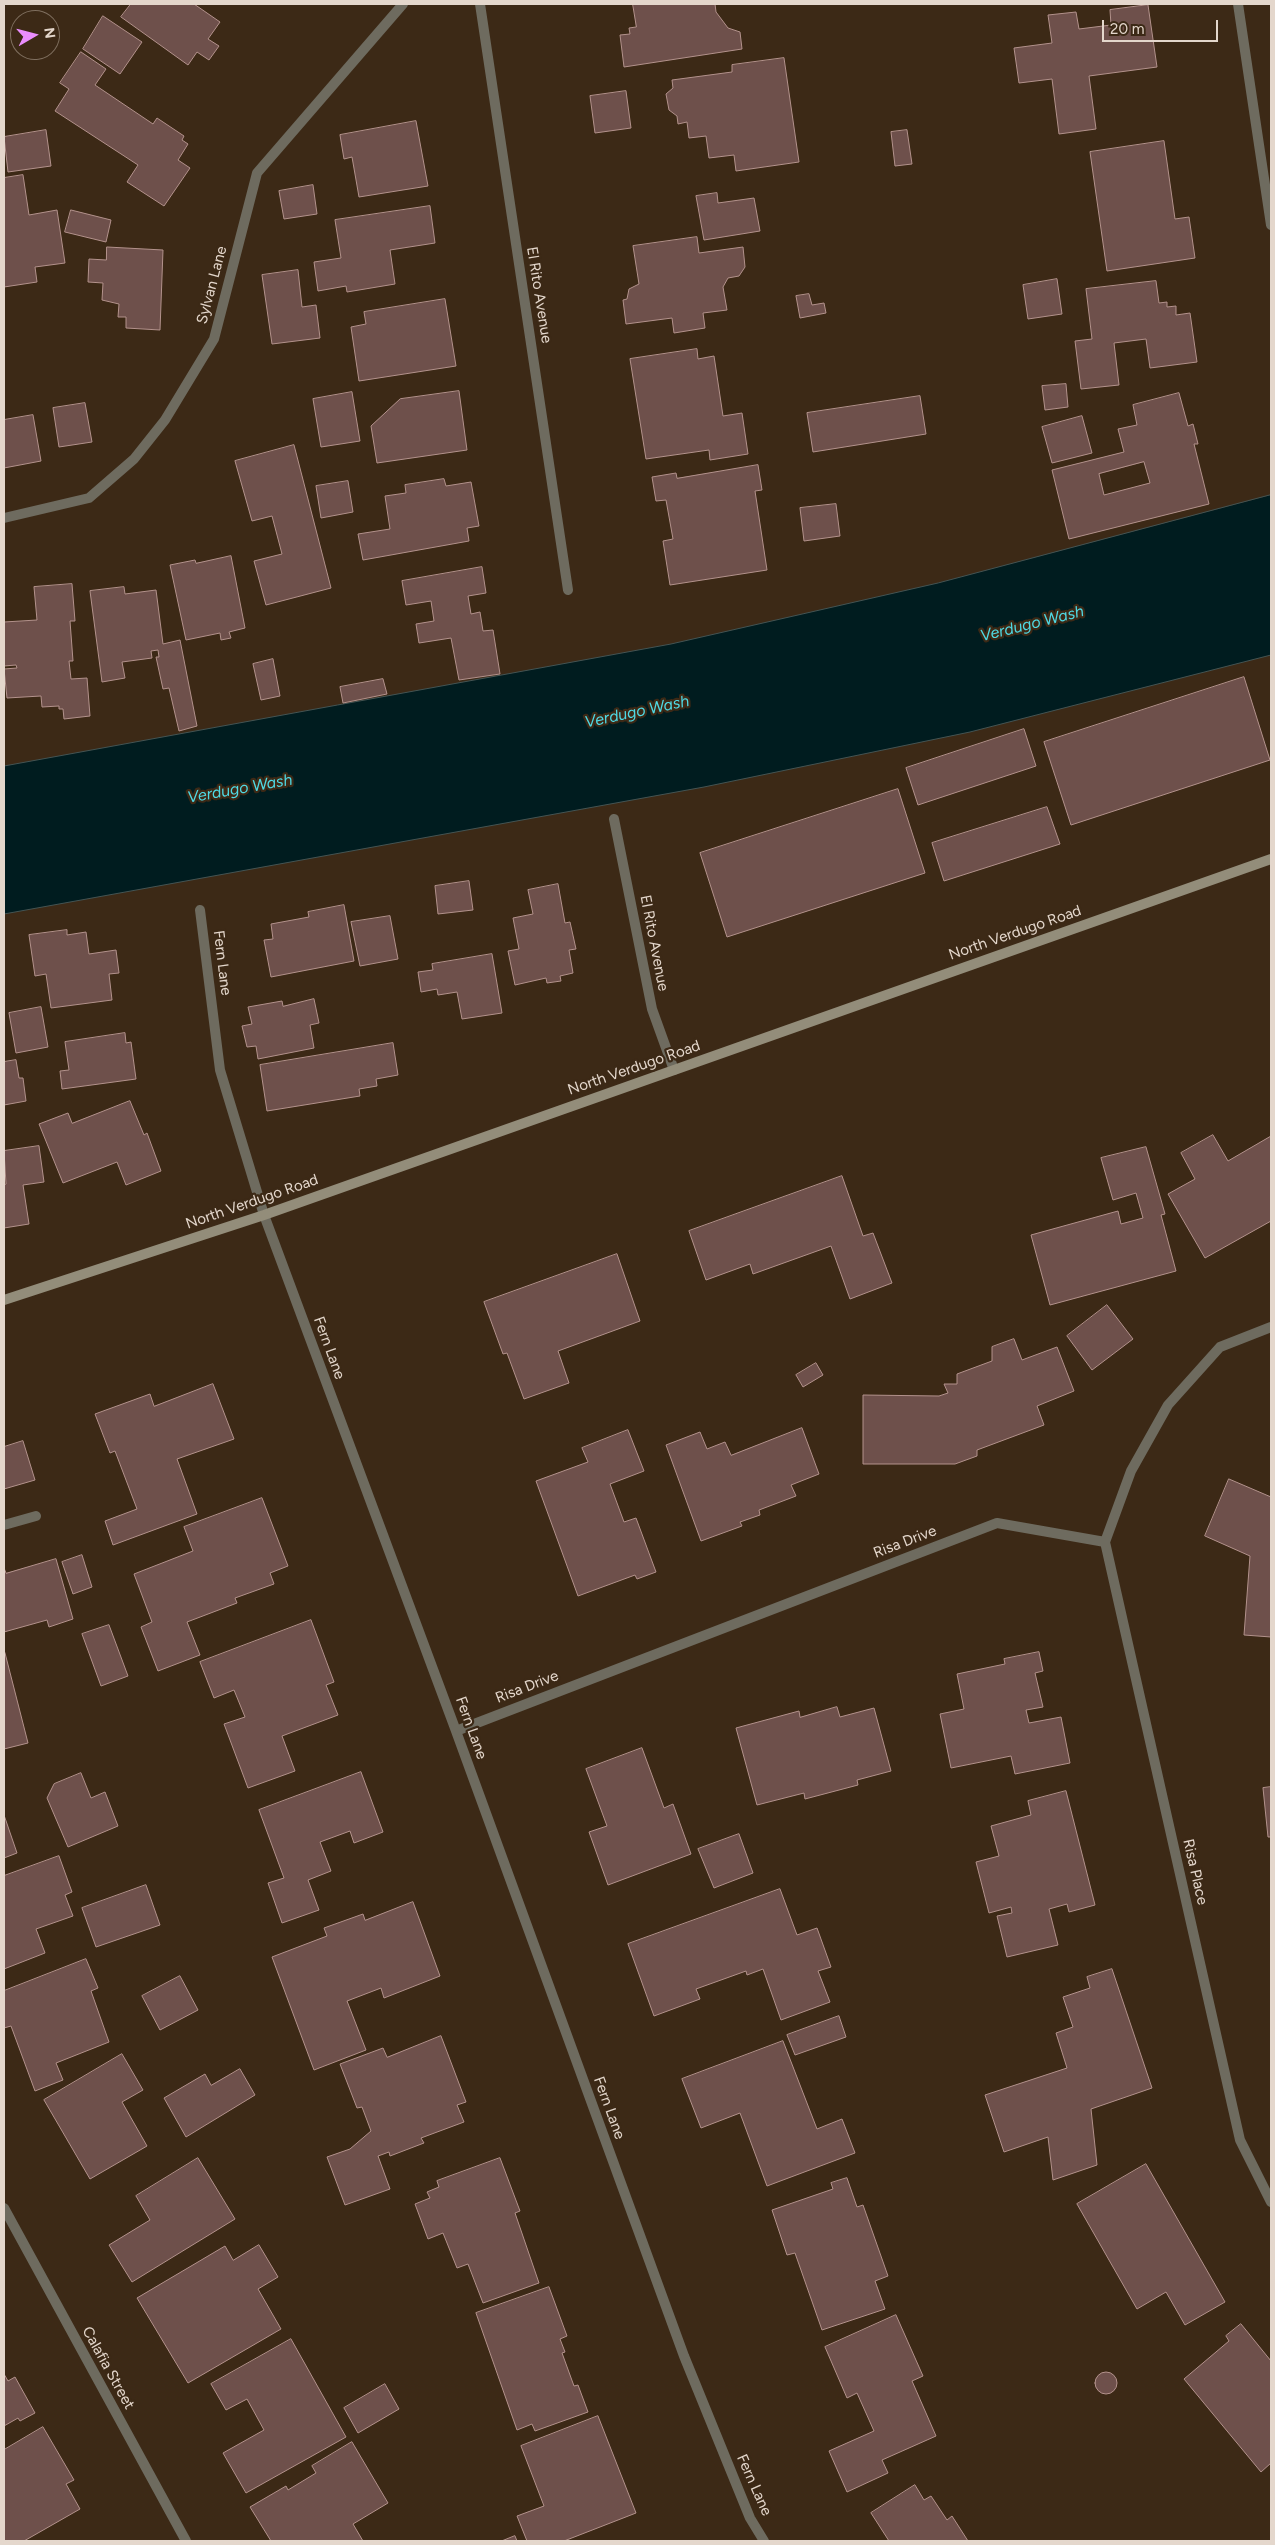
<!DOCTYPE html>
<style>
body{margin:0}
#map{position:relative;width:1275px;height:2545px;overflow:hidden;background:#3c2916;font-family:Figtree,sans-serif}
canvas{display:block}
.frame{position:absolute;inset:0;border:5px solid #e4d7cc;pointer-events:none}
.north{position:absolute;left:10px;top:10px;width:50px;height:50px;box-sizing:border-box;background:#3c2916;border:1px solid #7f6f5f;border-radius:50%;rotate:82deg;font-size:14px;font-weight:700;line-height:20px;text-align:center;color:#e4d7cc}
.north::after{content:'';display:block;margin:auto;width:18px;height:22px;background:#ea8dfd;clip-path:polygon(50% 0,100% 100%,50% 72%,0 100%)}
.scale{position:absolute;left:1102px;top:20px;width:116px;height:22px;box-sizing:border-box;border:2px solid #e4d7cc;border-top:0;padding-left:6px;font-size:15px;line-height:18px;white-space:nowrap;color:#e4d7cc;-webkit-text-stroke:4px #3c2916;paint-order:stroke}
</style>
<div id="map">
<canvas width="1275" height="2545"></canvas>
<div class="frame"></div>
<div class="north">N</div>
<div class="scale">20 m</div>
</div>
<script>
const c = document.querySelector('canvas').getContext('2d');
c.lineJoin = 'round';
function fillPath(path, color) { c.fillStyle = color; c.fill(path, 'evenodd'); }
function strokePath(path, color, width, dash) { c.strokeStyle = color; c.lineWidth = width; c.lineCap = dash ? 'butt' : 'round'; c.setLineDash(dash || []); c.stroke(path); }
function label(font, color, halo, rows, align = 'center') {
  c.font = font + ' Figtree,sans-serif'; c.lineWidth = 4.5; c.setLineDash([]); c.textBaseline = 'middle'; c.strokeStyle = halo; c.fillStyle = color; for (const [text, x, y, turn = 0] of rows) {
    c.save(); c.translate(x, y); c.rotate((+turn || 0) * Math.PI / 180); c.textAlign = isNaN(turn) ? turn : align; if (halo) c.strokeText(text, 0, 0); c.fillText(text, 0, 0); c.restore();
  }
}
const water = new Path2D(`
 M1271 495V655L970 732 704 787 4 914V766L671 644 938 583Z`);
fillPath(water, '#001c1f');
strokePath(water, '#445453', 1);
const building = new Path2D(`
 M131 4H194L220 22 208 39 219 46 209 60 197 52 188 65 121 17Z
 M633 4H715L716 12 728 28 740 32 742 49 624 67 620 35 630 34 629 28 636 27Z
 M1148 5 1157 67 1089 76 1096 129 1059 134 1052 79 1019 83 1014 48 1052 43 1048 15 1076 12 1079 29 1111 25 1110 10Z
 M103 16 142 42 120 74 83 49Z
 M81 52 106 69 95 85 153 124 157 118 184 136 182 140 188 144 178 160 190 168 164 206 127 182 138 165 55 111 69 89 60 83Z
 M784 58 799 162 736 171 734 155 709 158 706 136 689 138 687 122 678 124 677 116 669 110 666 94 673 88 672 80 732 72V65Z
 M626 91 631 128 595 133 590 96Z
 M416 121 428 186 359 197 352 157 344 159 340 135Z
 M46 130 51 166 8 172 4 137Z
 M907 130 912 164 895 166 891 132Z
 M1164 141 1175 219 1189 217 1195 258 1107 271 1090 152Z
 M23 175 29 215 57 210 65 263 35 267 37 282 4 287V178Z
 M313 185 317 214 284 219 279 191Z
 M717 193 718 203 754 198 760 231 704 240 696 196Z
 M430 206 435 243 390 250 395 284 347 292 346 286 318 291 314 262 341 258 335 220Z
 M71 210 111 220 106 242 65 232Z
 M697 237 699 253 743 247 745 267 739 276 728 278 723 287 727 310 703 313 705 328 674 333 672 318 626 324 623 300 627 299 629 289 639 284 633 246Z
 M107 247 163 250 160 330 126 328V317H118L119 304 102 300 103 283 88 282 89 259 106 260Z
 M298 270 302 307 316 305 320 338 272 344 262 275Z
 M1057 279 1062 314 1028 319 1023 285Z
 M1156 281 1159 303 1167 302V307L1176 306V315L1190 313 1197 362 1150 368 1146 339 1114 343 1119 385 1081 389 1075 341 1092 339 1086 289Z
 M809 294 812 305 824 303 826 313 800 318 796 296Z
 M445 299 456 366 359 381 351 327 366 324 364 312Z
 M697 349 698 359 714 356 723 416 742 413 748 454 710 460 709 450 646 459 630 359Z
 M1066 384 1068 407 1045 410 1042 386Z
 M459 391 467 450 377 463 371 426 400 399Z
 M352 392 360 441 321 447 313 399Z
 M1179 393 1188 426 1193 424 1198 444H1194L1209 504 1069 539 1052 470 1124 452 1118 429 1137 425 1133 405ZM1144 462 1150 483 1104 495 1099 474Z
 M920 396 926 434 813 452 807 413Z
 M85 403 92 442 59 447 53 408Z
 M33 415 41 461 4 468V420Z
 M1082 416 1092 453 1052 463 1042 427Z
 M294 445 331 588 266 605 254 561 282 554 272 516 252 521 235 461Z
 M758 465 762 490 755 491 767 570 670 585 663 541 673 539 666 500 656 501 652 477 676 473 677 478Z
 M444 479 446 486 471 482 479 526 467 528 469 541 363 560 358 534 390 529 385 496 406 493 405 485Z
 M348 481 353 512 321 518 316 486Z
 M836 504 840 536 804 541 800 508Z
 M231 556 245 628 229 632 231 638 221 640 220 633 186 640 170 565 195 560 196 563Z
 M482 567 486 593 468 596 471 614 480 612 483 631 493 630 500 674 459 680 451 638 419 643 416 624 434 621 431 601 406 605 402 581Z
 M72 584 75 621H70L73 661H69L71 679 87 678 90 716 64 719 63 709H59V706L42 707 41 696 7 698 4 669 17 668 16 665 4 666V622L37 620 34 587Z
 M124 587 125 594 156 590 163 644 180 640 197 726 179 731 169 688 163 689 156 657H159L158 650 151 651 152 658 122 662 125 678 102 682 90 591Z
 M273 659 280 696 261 700 253 664Z
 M1244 677 1270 760 1071 825 1044 742Z
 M383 679 387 694 343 703 340 687Z
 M1024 729 1036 766 918 805 906 768Z
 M898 789 925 873 727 937 700 853Z
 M1047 807 1060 844 944 881 932 843Z
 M469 881 473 910 438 914 435 886Z
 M558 884 565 923 570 922 576 949 569 950 573 973 560 976 561 981 547 983 546 978 515 985 508 951 519 949 513 918 533 914 528 890Z
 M344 905 354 961 271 977 264 940 273 939 271 924 309 917 308 912Z
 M390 916 398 959 360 966 351 922Z
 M67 930V935L86 932 89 954 116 950 119 973 109 974 112 1000 51 1008 46 974 35 976 29 935Z
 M492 954 502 1013 462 1019 457 992 438 995 437 989 421 992 418 972 433 970 432 964Z
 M314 999 319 1023 310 1025 314 1048 258 1059 256 1046 247 1047 242 1026 252 1024 248 1007 282 1001 283 1006Z
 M41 1007 48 1047 16 1053 9 1013Z
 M125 1033 126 1043 131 1042 136 1079 62 1089 60 1071 69 1070 65 1042Z
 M393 1043 398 1075 376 1079 377 1086 359 1089 360 1096 267 1111 260 1065Z
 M16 1060 19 1078H23L26 1101 4 1105V1062Z
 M130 1101 144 1135 147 1133 161 1171 126 1185 117 1162 63 1183 39 1124 68 1113 72 1123Z
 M1213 1135 1228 1161 1271 1136V1221L1205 1258 1168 1194 1195 1179 1181 1153Z
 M39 1146 44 1182 23 1185 29 1224 4 1228V1185L6 1184 4 1151Z
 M1146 1147 1165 1214 1161 1215 1176 1271 1050 1305 1031 1235 1118 1211 1121 1224 1143 1218 1136 1193 1113 1200 1101 1158Z
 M842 1176 863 1236 873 1233 892 1283 850 1299 831 1246 753 1274 750 1264 706 1280 689 1231Z
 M617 1254 640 1321 558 1351 569 1383 524 1399 507 1353 503 1354 484 1302Z
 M1107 1305 1133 1339 1092 1370 1067 1336Z
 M1014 1339 1022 1360 1057 1347 1074 1391 1037 1406 1044 1425 977 1450V1456L955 1464H863V1395L939 1396 948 1393 944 1384H957V1374L992 1361V1347Z
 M816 1363 823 1375 803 1387 796 1375Z
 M213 1384 234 1439 177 1459 197 1514 113 1545 105 1521 137 1509 115 1451 110 1453 95 1414 150 1394 154 1406Z
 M802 1428 819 1474 791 1485 796 1496 759 1510 760 1515 740 1522 742 1526 701 1541 666 1445 700 1432 707 1449 725 1442 731 1455Z
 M628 1430 644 1471 610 1484 624 1522 636 1518 656 1572 637 1579 635 1575 578 1596 536 1481 588 1462 582 1448Z
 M23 1441 35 1480 4 1489V1447Z
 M1229 1479 1271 1497V1637L1244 1635 1250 1556 1205 1536Z
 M262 1498 288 1566 270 1573 274 1584 235 1598 237 1603 187 1622 200 1655 158 1671 141 1627 152 1622 134 1574 193 1551 184 1527Z
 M82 1555 92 1587 73 1594 62 1562Z
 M56 1559 73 1619 49 1627 47 1620 4 1632V1568L6 1573Z
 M311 1620 334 1682 326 1685 338 1715 282 1736 295 1771 248 1788 224 1724 245 1717 234 1690 214 1698 200 1662Z
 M109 1625 128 1676 101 1686 82 1634Z
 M1039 1652 1043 1671 1035 1673 1043 1707 1026 1710 1029 1723 1061 1717 1070 1763 1015 1774 1011 1756 951 1768 940 1714 964 1709 957 1674 1005 1664 1004 1659Z
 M5 1653 28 1743 4 1749V1654Z
 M837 1707 840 1717 874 1708 891 1771 857 1780 858 1785 805 1799 804 1793 757 1805 736 1728 799 1711 800 1717Z
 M642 1748 664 1808 673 1804 691 1854 608 1885 589 1832 607 1826 586 1769Z
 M361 1772 383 1832 354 1843 350 1831 320 1842 331 1871 308 1880 319 1910 282 1923 268 1883 284 1878 259 1810Z
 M81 1773 91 1798 105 1792 118 1826 68 1847 47 1798 54 1784Z
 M1271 1787V1837H1268L1263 1788Z
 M1066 1791 1095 1905 1069 1912 1067 1904 1049 1909 1058 1945 1007 1957 997 1916 1012 1913 1011 1907 989 1913 976 1862 999 1856 991 1826 1031 1815 1028 1801Z
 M4 1815 17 1853 4 1858Z
 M739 1834 753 1873 714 1888 698 1849Z
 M59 1856 72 1892 65 1895 73 1916 36 1929 45 1953 4 1969V1876Z
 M146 1885 160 1925 96 1947 82 1908Z
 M780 1889 797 1935 817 1928 831 1967 818 1971 830 2002 781 2020 763 1969 747 1975 746 1971 696 1989 700 1999 654 2016 628 1944Z
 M413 1902 440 1976 384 1998 381 1988 347 2001 366 2050 314 2070 272 1957 327 1936 324 1928 363 1914 365 1920Z
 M86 1959 98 1988 91 1991 109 2042 56 2063 63 2080 35 2091 11 2026 4 2028V1991Z
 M1112 1969 1152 2088 1091 2109 1097 2165 1053 2180 1048 2137 1004 2152 985 2095 1067 2068 1056 2033 1073 2027 1063 1997 1090 1988 1087 1977Z
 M180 1976 198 2010 160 2030 142 1996Z
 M839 2016 846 2037 795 2055 787 2035Z
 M441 2036 466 2102 457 2105 464 2122 421 2138 424 2143 390 2156 389 2152 378 2156 390 2189 345 2205 327 2157 350 2149 371 2131 362 2107 357 2108 340 2064 383 2048 387 2057Z
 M783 2041 817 2129 842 2119 855 2153 767 2186 740 2113 701 2128 682 2079Z
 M122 2054 143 2090 122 2102 147 2146 90 2179 44 2100Z
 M240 2069 255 2095 186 2137 164 2098 205 2074 211 2085Z
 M198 2158 235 2219 132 2282 109 2245 150 2220 136 2196Z
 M500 2158 520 2211 515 2213 539 2283 483 2303 468 2264 457 2268 443 2233 428 2239 415 2204 430 2198 427 2192 439 2187 437 2181Z
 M1146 2164 1225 2302 1185 2325 1166 2292 1137 2309 1077 2204Z
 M847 2178 857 2207 863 2205 888 2276 875 2281 885 2309 822 2330 795 2253 787 2255 772 2210 833 2189 831 2183Z
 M259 2245 278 2277 258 2289 281 2329 188 2383 137 2298 225 2246 233 2260Z
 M549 2287 567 2336 560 2339 565 2352 562 2353 574 2386 578 2385 588 2412 535 2431 532 2424 517 2430 476 2313Z
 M896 2315 923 2376 912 2381 936 2436 882 2460 888 2473 847 2492 829 2451 874 2431 857 2393 847 2398 825 2347Z
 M1241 2324 1271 2361V2463L1261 2472 1184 2379 1229 2341 1226 2336Z
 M291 2339 346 2437 246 2493 223 2453 264 2430 247 2399 226 2410 211 2384Z
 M1095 2383a11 11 0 1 1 22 0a11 11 0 1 1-22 0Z
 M4 2374 8 2381 15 2377 35 2413 20 2421 18 2418 4 2426Z
 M385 2384 399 2409 358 2433 344 2408Z
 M598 2416 636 2513 564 2541H527L517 2516 544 2506 521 2446Z
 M43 2427 74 2480 66 2484 80 2509 24 2541H4V2450Z
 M352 2442 388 2503 353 2524 363 2541H271L250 2507 286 2486 288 2490 316 2473 312 2466Z
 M915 2485 924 2500 931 2496 947 2520 952 2516 968 2541H889L871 2513Z
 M515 2536 517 2541H502Z`);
fillPath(building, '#6e504b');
strokePath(building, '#b3928c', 1);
strokePath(new Path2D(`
 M480 4 568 590
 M1238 4 1271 225
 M4 518 89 498 134 459 165 420 214 339 257 173 403 4
 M614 819 652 1009 674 1070
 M200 910 220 1070 264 1215 456 1731 684 2356 750 2518 764 2541
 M4 1525 36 1516
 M1105 1542 1240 2140 1271 2202
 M1105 1542 1131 1471 1168 1405 1220 1347 1271 1327
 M456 1731 997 1523 1105 1542
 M4 2208 186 2541`), '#6e6b5f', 10);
strokePath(new Path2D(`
 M4 1300 264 1215 1271 859`), '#938d7a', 10);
label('15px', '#e4d7cc', '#3c2916', [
 ["Sylvan Lane",212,285,-75],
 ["El Rito Avenue",539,295,81],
 ["North Verdugo Road",1015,933,-19],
 ["El Rito Avenue",654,943,79],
 ["Fern Lane",222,963,83],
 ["North Verdugo Road",634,1068,-19],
 ["North Verdugo Road",252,1202,-19],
 ["Fern Lane",329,1348,70],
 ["Risa Drive",905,1542,-21],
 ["Risa Drive",527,1687,-21],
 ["Fern Lane",471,1728,70],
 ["Risa Place",1195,1872,77],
 ["Fern Lane",609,2108,70],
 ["Calafia Street",108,2368,61],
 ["Fern Lane",754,2485,66]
]);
label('italic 16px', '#4fdae5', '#3c2916', [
 ["Verdugo Wash",1032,624,-14],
 ["Verdugo Wash",637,712,-12],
 ["Verdugo Wash",240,789,-10]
]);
</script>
